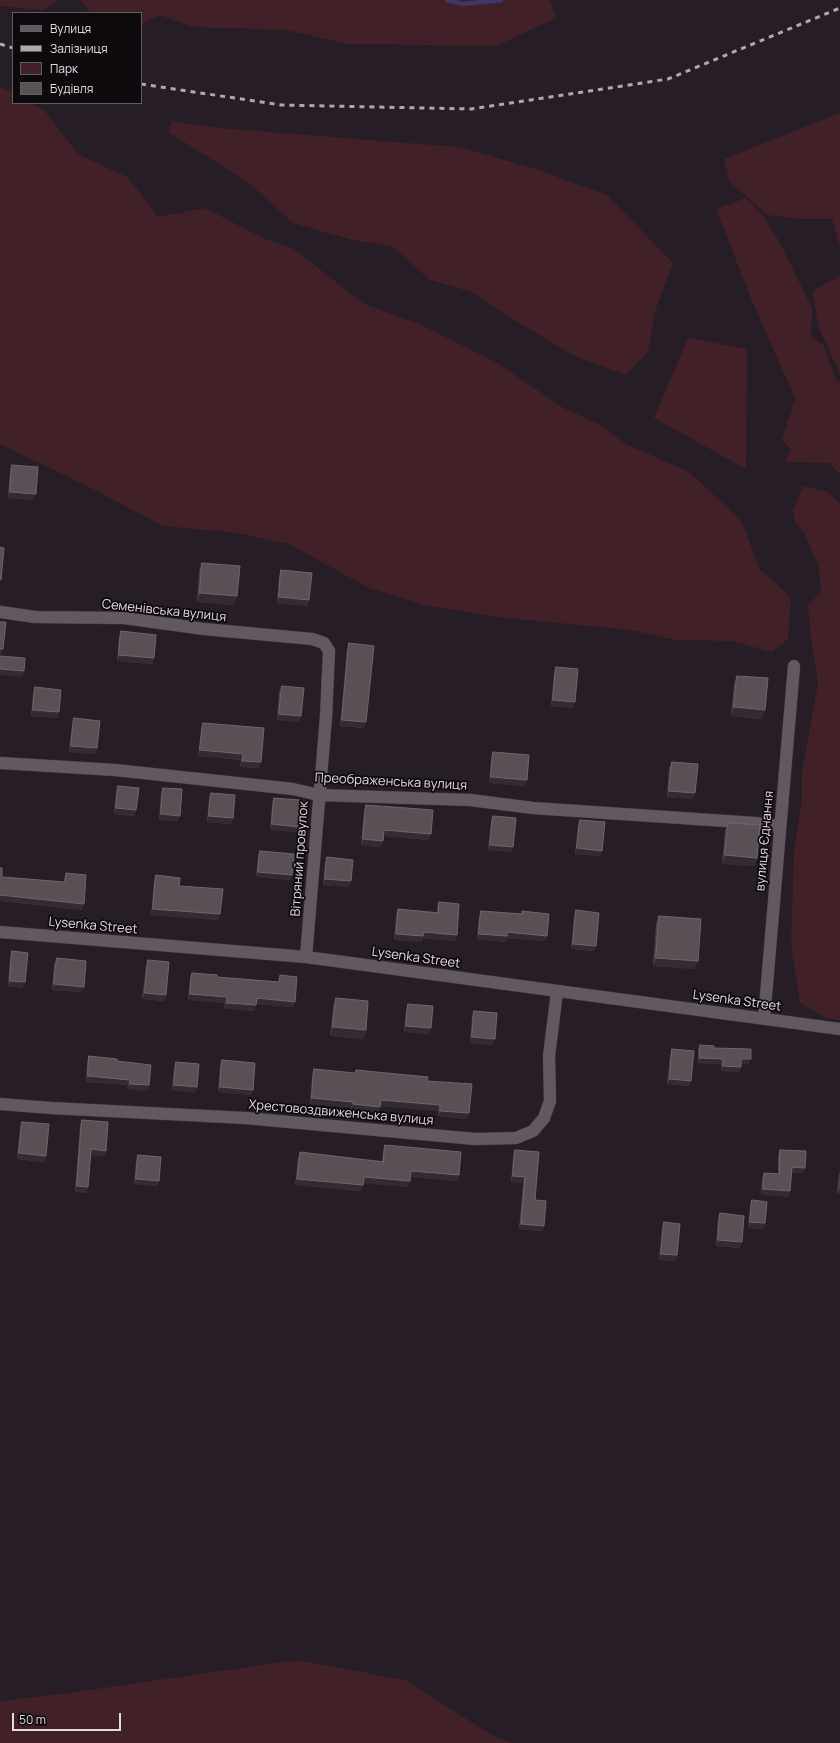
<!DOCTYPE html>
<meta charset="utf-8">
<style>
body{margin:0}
#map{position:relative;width:840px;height:1743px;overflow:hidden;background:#261d26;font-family:Manrope,sans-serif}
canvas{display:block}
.legend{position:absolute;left:12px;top:12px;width:130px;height:92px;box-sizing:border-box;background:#0d090d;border:1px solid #625d61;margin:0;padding:5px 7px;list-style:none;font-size:12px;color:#e1dae0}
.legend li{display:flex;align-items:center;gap:8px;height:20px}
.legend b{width:20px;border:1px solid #625d61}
.scale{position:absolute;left:12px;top:1713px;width:109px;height:18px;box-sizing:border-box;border:2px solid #e1dae0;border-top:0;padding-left:5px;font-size:12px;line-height:14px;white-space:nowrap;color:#e1dae0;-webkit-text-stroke:3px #0d090d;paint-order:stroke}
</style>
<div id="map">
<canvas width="840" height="1743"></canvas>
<ul class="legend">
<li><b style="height:5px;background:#635862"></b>Вулиця</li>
<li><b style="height:5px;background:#b0a8af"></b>Залізниця</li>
<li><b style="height:11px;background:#422028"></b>Парк</li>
<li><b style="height:11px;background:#5b4f56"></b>Будівля</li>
</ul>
<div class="scale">50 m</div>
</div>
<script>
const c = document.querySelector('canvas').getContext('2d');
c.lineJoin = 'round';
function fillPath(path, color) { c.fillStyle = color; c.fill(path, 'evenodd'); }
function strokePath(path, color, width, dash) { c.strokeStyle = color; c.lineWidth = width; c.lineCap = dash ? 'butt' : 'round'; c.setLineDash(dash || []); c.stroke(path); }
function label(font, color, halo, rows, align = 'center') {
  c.font = font + ' Manrope,sans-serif'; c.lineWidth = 3.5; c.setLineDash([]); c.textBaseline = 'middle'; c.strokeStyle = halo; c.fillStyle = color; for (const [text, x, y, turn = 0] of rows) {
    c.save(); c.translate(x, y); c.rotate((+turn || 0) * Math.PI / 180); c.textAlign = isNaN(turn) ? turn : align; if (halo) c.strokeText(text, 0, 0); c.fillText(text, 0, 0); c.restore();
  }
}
fillPath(new Path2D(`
 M0 0H57L44 10 0 6Z
 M80 0H549L550 1 556 18 496 46 348 44 286 30 193 27 160 15 141 24V13H91Z
 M0 87 13 92V103H31L45 111 78 154 127 177 150 205 157 217 205 208 265 239 294 249 364 304 419 324 497 363 565 409 597 423 626 444 689 472 741 520 760 570 772 579 791 598 788 639 772 652 731 641 675 640 631 630 506 618 428 606 369 588 289 544 238 533 163 526 91 488 0 444Z
 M840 113V247L832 219H798L768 215 729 181 724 159Z
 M172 121 218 128 459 147 536 169 607 195 673 263 654 314 649 350 626 375 577 357 510 318 472 292 430 280 393 247 353 240 293 223 248 182 168 132Z
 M746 198 764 217 779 241 812 308 811 337 823 345 837 381 840 383V475L830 463 785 462 791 449 782 440 795 398 754 306 716 209Z
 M840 274V374L818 326 813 291 838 277Z
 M688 338 747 349 746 469 654 418Z
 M803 486 828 492 840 504V1020L828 1019 800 1003 791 945 794 851 802 800V772L818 683 811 640 808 605 821 592 818 564 804 533 795 522 793 510Z
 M297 1660 405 1680 495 1737 513 1743H0V1701L69 1693Z`), '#422028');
strokePath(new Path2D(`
 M447 0 463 4 501 0`), '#3d376b', 4.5);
const minor = new Path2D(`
 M0 612 35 617 124 618 204 629 312 639 324 643 329 651 326 717 306 957
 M0 763 115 770 293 789 319 795 470 800 533 808 755 823 780 826
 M0 932 306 957 840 1029
 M764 1019 794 666
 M0 1104 51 1108 245 1118 475 1139 516 1138 533 1131 544 1118 550 1101 549 1056 557 992`);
strokePath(minor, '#413a41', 13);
strokePath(minor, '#635862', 12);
strokePath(new Path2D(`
 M0 44 13 48
 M141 84 281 105 471 109 668 79 840 8`), '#b0a8af', 3, [5, 5]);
fillPath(new Path2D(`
 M12 465 33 500 8 498 10 470Z
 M202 563 237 596 234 605 197 602 199 571Z
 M281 570 309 600 307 606 277 603 279 576Z
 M121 631 154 658 152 664 117 661 119 637Z
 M349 643 364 728 340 726 347 649Z
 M556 667 573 708 551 706 554 673Z
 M737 676 762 719 731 716 734 684Z
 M282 686 301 716 299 722 277 720 279 692Z
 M35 687 59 712 57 718 31 716 33 693Z
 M74 718 97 748 95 754 69 752 72 724Z
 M203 723 261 762 259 768 240 767 241 760 198 756 201 729Z
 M493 752 525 786 489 783 491 758Z
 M672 762 693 799 667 797 669 768Z
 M118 786 136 810 134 816 114 814 116 792Z
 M163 788 178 821 159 820 161 793Z
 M211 793 233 818 231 824 207 822 209 798Z
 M274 798 296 832 270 830 272 804Z
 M366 805 428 840 384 836 383 841 381 847 361 845 364 811Z
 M493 816 513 847 511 852 488 850 491 821Z
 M580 820 600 856 575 854 578 825Z
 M728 823 757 858 754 866 722 864 725 831Z
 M260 851 292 875 290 880 256 877 258 856Z
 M327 857 349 887 323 885 325 863Z
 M0 868 2 877 64 882V879L66 873 82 910 0 901Z
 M156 875 179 886 218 920 151 915 154 881Z
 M439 902 455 941 423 938 421 942 394 940 396 915 398 909 437 912V908Z
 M576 910 594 951 571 949 574 916Z
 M481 911 521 914 522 911 547 936 545 941 506 938 505 942 477 939 479 916Z
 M659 916 695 969 653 966 656 924Z
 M12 951 23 988 8 986 10 957Z
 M57 958 84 987 81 992 52 990 54 964Z
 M148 960 166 995 164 1001 142 999 146 966Z
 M192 973 217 977 278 982 280 975 293 1007 256 1004 254 1011 224 1008 225 1003 188 1000 190 978Z
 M336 998 366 1030 363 1039 330 1036 333 1007Z
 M408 1004 429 1034 404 1032 406 1010Z
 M474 1011 493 1045 470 1043 472 1016Z
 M700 1045 714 1048 749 1064H741L739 1072 721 1071V1064L698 1063V1050Z
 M672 1049 691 1081 689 1086 667 1084 670 1055Z
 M89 1056 117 1061 147 1091 127 1089 128 1085 86 1082 87 1062Z
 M222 1060 253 1090 251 1095 218 1092 220 1066Z
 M176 1062 195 1093 172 1090 174 1068Z
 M314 1069 355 1073 356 1070 427 1081 469 1113 467 1119 438 1116V1111L380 1106 378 1112 351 1110V1107L310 1104 312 1075Z
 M82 1120 106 1151 104 1156 91 1155 88 1187 86 1193 75 1192 80 1125Z
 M22 1122 46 1156 44 1162 17 1159 20 1128Z
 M385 1145 459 1175 457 1181 410 1177 408 1187 364 1183 361 1191 295 1185 298 1158 300 1152 382 1161 383 1151Z
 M515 1150 535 1200 544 1226 542 1231 519 1229 523 1183 511 1182 513 1156Z
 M780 1150 803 1173H792L788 1197 761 1194 762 1179 764 1173 778 1174V1156Z
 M138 1155 159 1181 157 1186 134 1184 136 1161Z
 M840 1172V1194L837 1193 839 1174Z
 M752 1200 765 1223 763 1229 748 1228 750 1206Z
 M720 1213 740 1248 716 1246 718 1219Z
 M664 1222 677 1255 675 1261 659 1260 662 1228Z`), '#4b3f46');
fillPath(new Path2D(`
 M10 492 36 494 33 500 8 498Z
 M200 593 237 596 234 605 197 602Z
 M279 597 309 600 307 606 277 603Z
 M0 649H3L1 655 0 654Z
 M119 655 154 658 152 664 117 661Z
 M0 669 24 671 22 677 0 675Z
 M553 700 575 702 573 708 551 706Z
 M734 707 765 710 762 719 731 716Z
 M33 710 59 712 57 718 31 716Z
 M279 714 301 716 299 722 277 720Z
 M342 720 366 722 364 728 340 726Z
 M71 746 97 748 95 754 69 752Z
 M200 750 243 754 241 760 198 756Z
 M242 761 261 762 259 768 240 767Z
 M491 777 527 780 525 786 489 783Z
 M669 791 695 793 693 799 667 797Z
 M116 808 136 810 134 816 114 814Z
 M161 814 180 816 178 821 159 820Z
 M209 816 233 818 231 824 207 822Z
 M272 824 298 827 296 832 270 830Z
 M384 830 431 834 428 840 382 836Z
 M363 839 383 841 381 847 361 845Z
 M490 845 513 847 511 852 488 850Z
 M577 848 602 851 600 856 575 854Z
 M725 855 757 858 754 866 722 864Z
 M258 872 292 875 290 880 256 877Z
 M325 879 351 881 349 887 323 885Z
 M0 895 84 904 82 910 0 901Z
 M153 909 220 914 218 920 151 915Z
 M424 932 457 935 455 941 423 938 421 942 394 940 396 934Z
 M507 932 547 936 545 941 506 938 505 942 477 939 479 934Z
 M573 944 596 946 594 951 571 949Z
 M656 958 698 961 695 969 653 966Z
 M10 981 25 982 23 988 8 986Z
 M54 984 84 987 81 992 52 990Z
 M145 993 166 995 164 1001 142 999Z
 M190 994 227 997 225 1003 188 1000Z
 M257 998 295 1002 293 1007 255 1004Z
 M227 1003 256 1005 254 1011 224 1008Z
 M406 1026 431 1028 429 1034 404 1032Z
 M333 1027 366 1030 363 1039 330 1036Z
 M472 1037 495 1039 493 1045 470 1043Z
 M700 1058 723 1059 721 1064 698 1063Z
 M741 1059H751L749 1064H739Z
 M723 1066 741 1067 739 1072 721 1071Z
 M88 1076 130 1080 128 1085 86 1082Z
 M670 1079 691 1081 689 1086 667 1084Z
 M130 1084 149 1085 147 1091 127 1089Z
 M174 1085 197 1087 195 1093 172 1090Z
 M220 1087 253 1090 251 1095 218 1092Z
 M312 1098 353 1102 351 1107 310 1104Z
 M381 1100 440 1105 438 1111 379 1106Z
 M353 1104 380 1107 378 1112 351 1110Z
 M440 1111 469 1113 467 1119 438 1116Z
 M91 1149 106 1151 104 1156 89 1155Z
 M19 1153 46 1156 44 1162 17 1159Z
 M792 1167 805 1168 803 1173H790Z
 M411 1171 459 1175 457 1181 409 1177Z
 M513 1176 525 1177 523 1183 511 1182Z
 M364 1177 410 1181 408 1187 362 1183Z
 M136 1179 159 1181 157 1186 134 1184Z
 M297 1179 363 1185 361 1191 295 1185Z
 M77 1186 88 1187 86 1193 75 1192Z
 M840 1188V1194L837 1193Z
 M763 1189 790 1191 788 1197 761 1194Z
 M750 1222 765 1223 763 1229 748 1228Z
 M521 1224 544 1226 542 1231 519 1229Z
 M718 1240 742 1242 740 1248 716 1246Z
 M661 1254 677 1255 675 1261 659 1260Z`), '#362a32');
const building = new Path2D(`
 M12 465 38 467 36 494 10 492Z
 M0 547 4 548 1 580H0Z
 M202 563 240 566 237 596 200 593Z
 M281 570 312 573 309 600 279 597Z
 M0 622H6L3 649H0Z
 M121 631 156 635 154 658 119 655Z
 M349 643 374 646 366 722 342 720Z
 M0 656 25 658 24 671 0 669Z
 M556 667 578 669 575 702 553 700Z
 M737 676 768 678 765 710 734 707Z
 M282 686 304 688 301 716 279 714Z
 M35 687 61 690 59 712 33 710Z
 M74 718 100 721 97 748 71 746Z
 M203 723 264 728 261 762 242 761 243 754 200 750Z
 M493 752 529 755 527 780 491 777Z
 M672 762 698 764 695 793 669 791Z
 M118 786 139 788 136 810 116 808Z
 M163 788 182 789 180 816 161 814Z
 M211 793 235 795 233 818 209 816Z
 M274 798 300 800 298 827 272 824Z
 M366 805 433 810 431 834 384 830 383 841 363 839Z
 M493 816 516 818 513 847 490 845Z
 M580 820 605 822 602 851 577 848Z
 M728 823 760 825 757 858 725 855Z
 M260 851 294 854 292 875 258 872Z
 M327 857 353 860 351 881 325 879Z
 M0 868H2V877L65 882 66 873 86 875 84 904 0 895Z
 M156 875 180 878 179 886 223 889 220 914 153 909Z
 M439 902 459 904 457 935 424 932 423 936 396 934 398 909 438 913Z
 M576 910 599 913 596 946 573 944Z
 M481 911 522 914V911L549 914 547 936 507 932V936L479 934Z
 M659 916 701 919 698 961 656 958Z
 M12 951 28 953 25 982 10 981Z
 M57 958 86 961 84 987 54 984Z
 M148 960 169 962 166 995 145 993Z
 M192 973 217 975V977L279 982 280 975 297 977 295 1002 257 998 256 1005 227 1003V997L190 994Z
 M336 998 368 1001 366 1030 333 1027Z
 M408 1004 433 1006 431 1028 406 1026Z
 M474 1011 497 1013 495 1039 472 1037Z
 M700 1045 714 1046V1048L751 1049V1059H741V1067L723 1066V1059L700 1058Z
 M672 1049 694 1051 691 1081 670 1079Z
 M89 1056 117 1059V1061L151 1065 149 1085 130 1084V1080L88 1076Z
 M222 1060 255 1063 253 1090 220 1087Z
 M176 1062 199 1064 197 1087 174 1085Z
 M314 1069 355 1073 356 1070 428 1077 427 1081 472 1084 469 1113 440 1111V1105L381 1100 380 1107 353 1104V1102L312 1098Z
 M82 1120 108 1122 106 1151 91 1149 88 1187 77 1186Z
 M22 1122 49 1124 46 1156 19 1153Z
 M385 1145 461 1152 459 1175 411 1171 410 1181 364 1177 363 1185 297 1179 300 1152 383 1162Z
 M515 1150 539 1152 535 1200 546 1201 544 1226 521 1224 525 1177 513 1176Z
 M780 1150 806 1151 805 1168 792 1167 790 1191 763 1189 764 1173 779 1174Z
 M138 1155 161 1157 159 1181 136 1179Z
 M752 1200 767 1202 765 1223 750 1222Z
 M720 1213 744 1216 742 1242 718 1240Z
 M664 1222 680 1224 677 1255 661 1254Z`);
fillPath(building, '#5b4f56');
strokePath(building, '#70656c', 1);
label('13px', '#e1dae0', '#0d090d', [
 ["Семенівська вулиця",164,611,6],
 ["Преображенська вулиця",391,782,3],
 ["вулиця Єднання",765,841,-85],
 ["Вітряний провулок",300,859,-86],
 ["Lysenka Street",93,926,5],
 ["Lysenka Street",416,958,8],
 ["Lysenka Street",737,1001,8],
 ["Хрестовоздвиженська вулиця",341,1113,5]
]);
</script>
